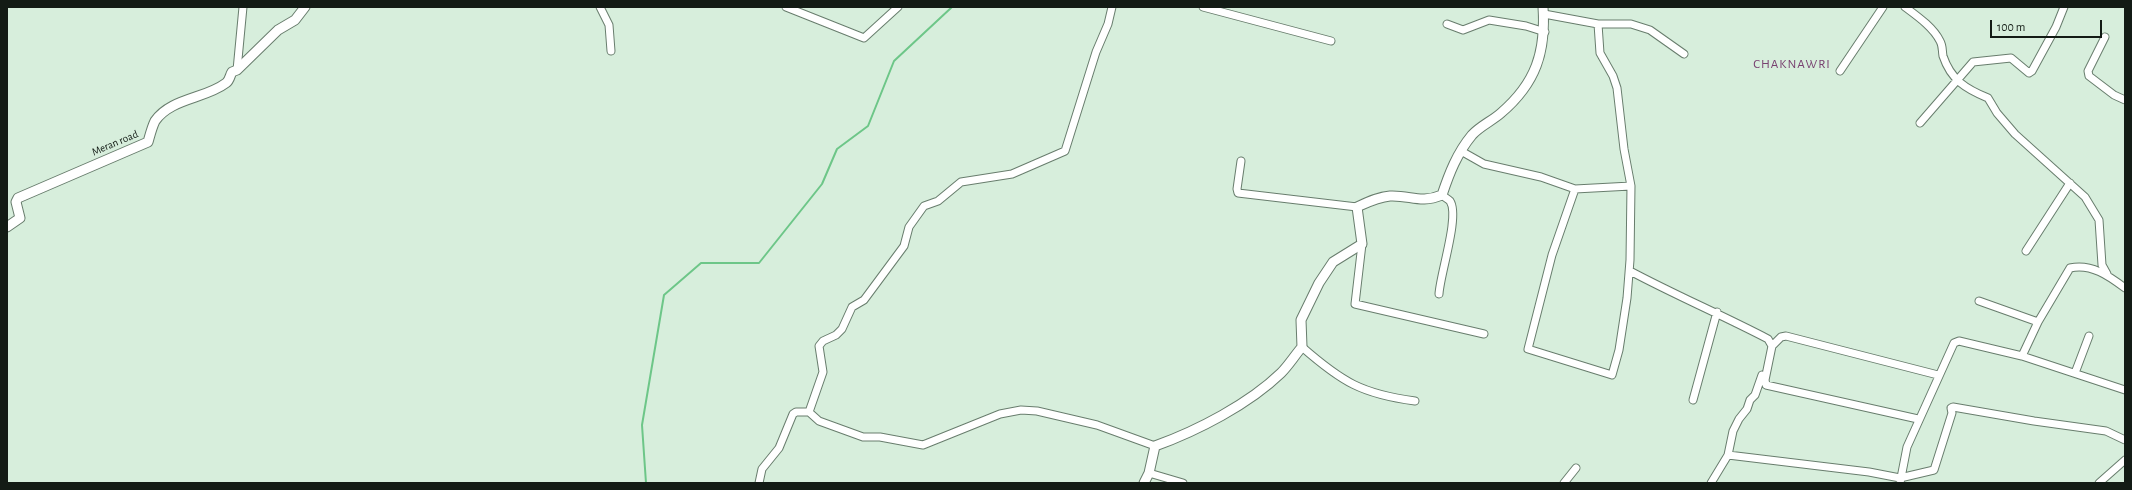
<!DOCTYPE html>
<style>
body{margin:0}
#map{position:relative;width:2132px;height:490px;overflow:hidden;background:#d7eedc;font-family:"Alegreya Sans",sans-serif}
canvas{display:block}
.frame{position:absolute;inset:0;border:8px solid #131b15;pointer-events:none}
.scale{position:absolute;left:1990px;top:20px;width:112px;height:18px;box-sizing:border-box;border:2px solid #131b15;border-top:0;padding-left:5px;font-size:12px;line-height:14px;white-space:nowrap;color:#131b15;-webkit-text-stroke:3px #d7eedc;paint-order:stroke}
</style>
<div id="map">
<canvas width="2132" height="490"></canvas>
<div class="frame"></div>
<div class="scale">100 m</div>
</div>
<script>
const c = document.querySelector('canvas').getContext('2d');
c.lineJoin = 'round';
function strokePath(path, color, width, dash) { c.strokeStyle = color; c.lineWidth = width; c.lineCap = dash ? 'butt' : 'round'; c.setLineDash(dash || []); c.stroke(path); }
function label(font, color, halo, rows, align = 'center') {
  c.font = font + ' "Alegreya Sans",sans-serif'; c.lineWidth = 3.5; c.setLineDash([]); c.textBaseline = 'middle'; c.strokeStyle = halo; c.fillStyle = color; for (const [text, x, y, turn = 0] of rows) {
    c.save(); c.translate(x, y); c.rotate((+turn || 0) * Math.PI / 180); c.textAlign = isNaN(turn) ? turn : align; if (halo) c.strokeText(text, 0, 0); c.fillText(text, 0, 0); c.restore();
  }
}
strokePath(new Path2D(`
 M646 483 642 425 664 295 701 263H759L822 184 837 149 868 126 894 61 952 7`), '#6dc688', 2);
const minor = new Path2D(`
 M600 7 609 25 611 51
 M786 7 864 38 898 7
 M1203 7 1331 41
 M1905 7C1917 16 1933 27 1940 41 1943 46 1942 51 1943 56 1951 80 1966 89 1988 98L1997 113 2015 134 2085 197 2099 220 2102 265 2107 274
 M1544 14 1598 24H1631L1650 30 1684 54
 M1447 24 1463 30 1489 20 1526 26 1545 32
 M2105 37 2088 71 2089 76 2114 95 2125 100
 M237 70 243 7
 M1840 71 1883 7
 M1920 123 1973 62 2011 58 2029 73 2032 71 2056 27 2064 7
 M1461 151 1484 164 1541 177 1575 189 1552 255 1528 349 1612 375 1619 350 1627 298 1630 260 1631 186 1624 149 1617 88 1613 76 1600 53 1598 24
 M1241 161 1237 189 1238 193 1357 207
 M1575 189 1631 186
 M1362 244 1355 304 1484 334
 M2026 251 2070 183
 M1630 271C1675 295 1722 315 1768 339L1772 346 1765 380 1766 385 1918 419
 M2125 288C2109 276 2091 263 2070 268L2038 322 2022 356 2125 390
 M1439 294C1440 274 1460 216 1450 201 1448 199 1444 197 1442 195
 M1979 301 2038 322
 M1772 346 1781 337 1786 336 1938 375
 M1302 347C1342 382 1362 394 1415 401
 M2075 373 2089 336
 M1693 400 1717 312
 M809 412 819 421 863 437H880L923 445 1000 414 1021 410 1037 411 1097 425 1155 446
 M1728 455 1869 472 1900 478 1934 470 1952 413 1951 408 1953 407 2034 421 2106 431 2125 440
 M1149 473 1183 483
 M759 483 762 469 779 448 793 414 796 412H809L823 372 819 346 823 341 836 335 842 329 852 307 864 300 904 246 909 227 924 206 938 201 961 182 1012 174 1065 151 1096 52 1108 24 1112 7
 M1564 483 1576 468
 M1711 483 1728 455 1733 431 1739 419 1747 409 1750 400 1755 395 1762 375
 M1900 483 1907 447 1954 343 1959 341 2022 356
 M2099 483 2125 460`);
const tertiary = new Path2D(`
 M7 227 20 218 16 202 18 198 148 142C150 135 152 127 155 121 171 98 205 99 226 83 230 80 230 75 232 72L237 70 278 30 295 20 305 7
 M1144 483 1149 473 1155 446C1197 431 1249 404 1281 373 1289 365 1295 355 1302 347L1301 320 1319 283 1333 262 1362 244 1357 207C1368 202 1378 197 1390 196 1411 195 1420 204 1442 195 1449 174 1457 153 1472 135 1480 126 1492 121 1501 113 1536 83 1546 52 1543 7`);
strokePath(minor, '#687d6d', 9);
strokePath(tertiary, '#687d6d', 11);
strokePath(minor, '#fff', 7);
strokePath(tertiary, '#fff', 9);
label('11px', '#131b15', '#d7eedc', [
 ["Meran road",115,143,-23]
]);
c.letterSpacing = '1px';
label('13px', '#784170', '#d7eedc', [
 ["CHAKNAWRI",1792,64]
]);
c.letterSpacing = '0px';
</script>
